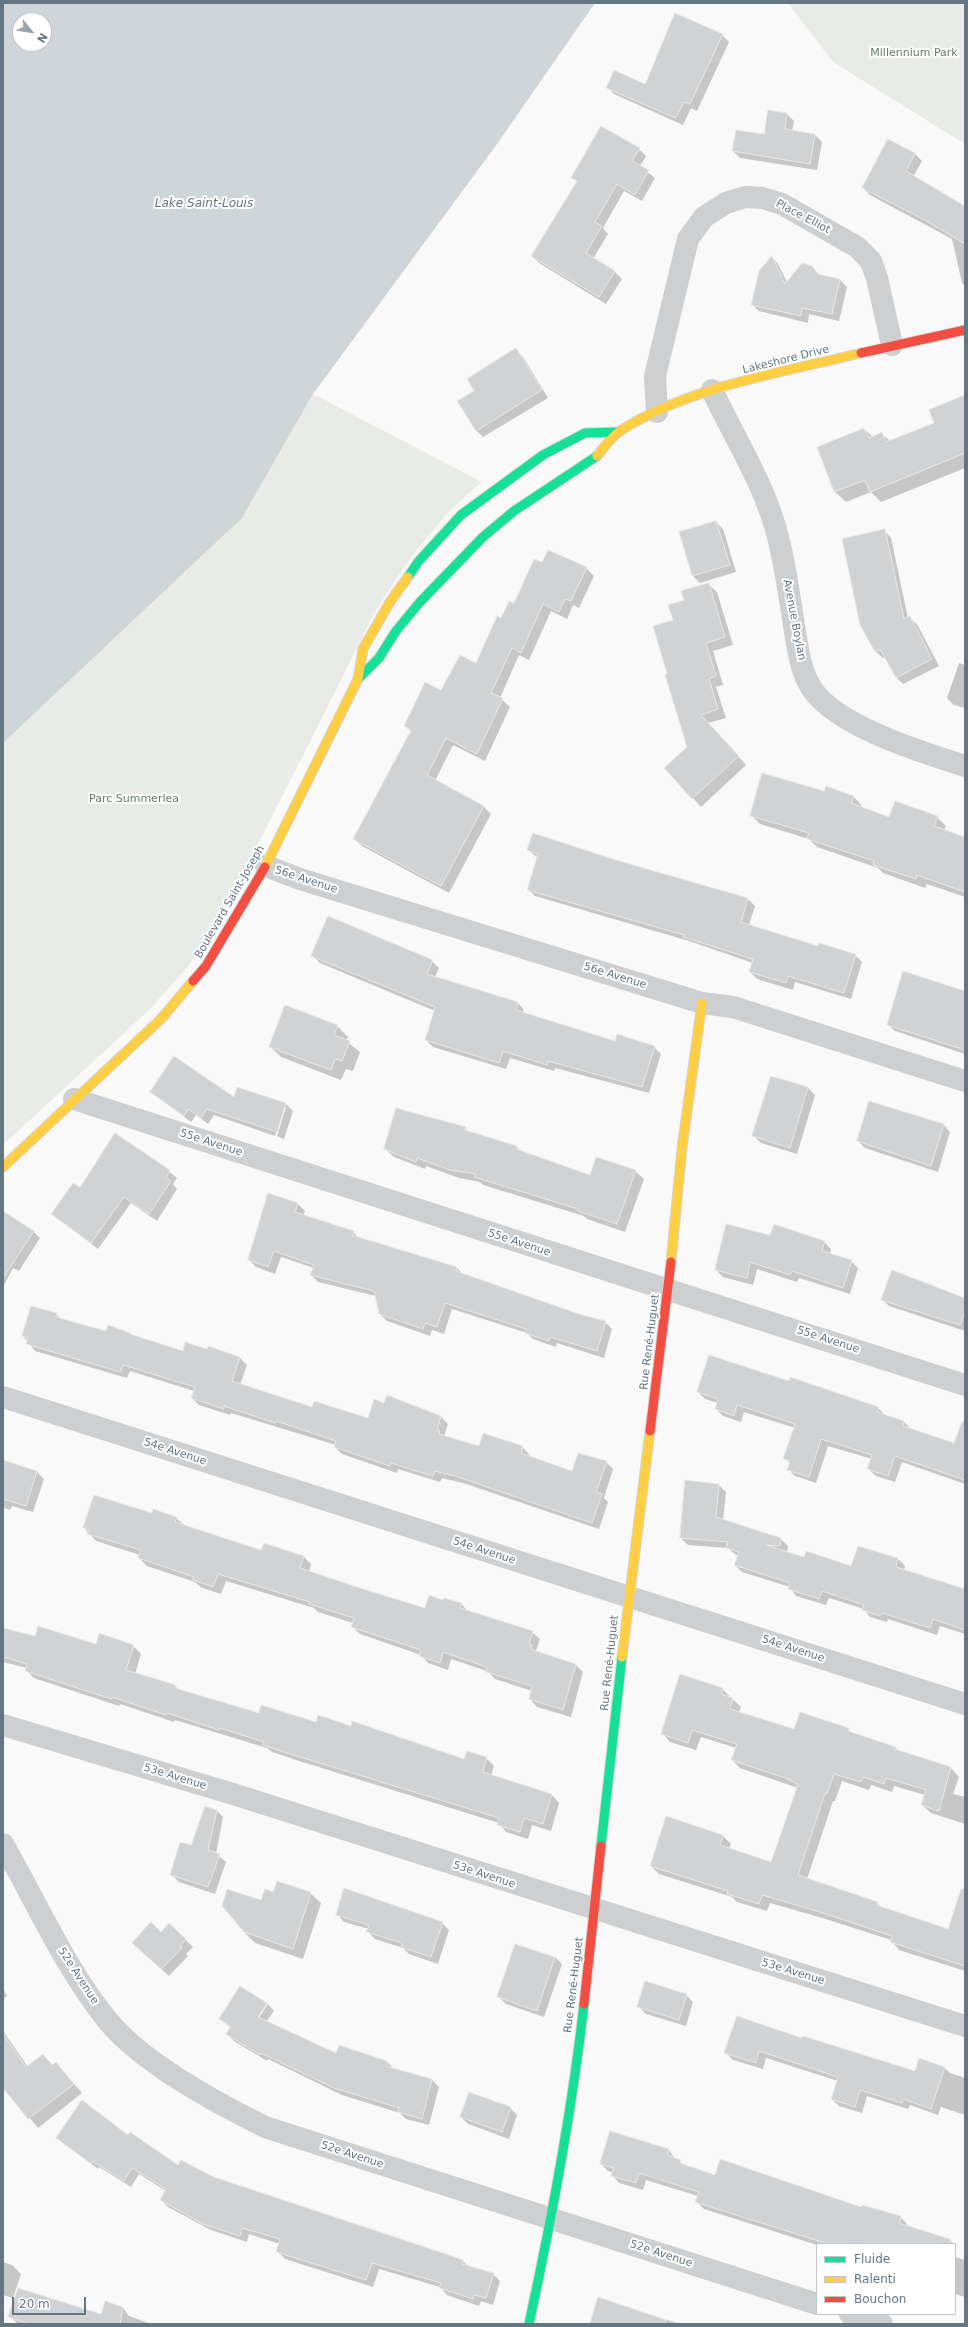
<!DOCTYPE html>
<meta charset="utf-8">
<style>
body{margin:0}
#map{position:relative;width:968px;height:2327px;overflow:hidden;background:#f9f9f9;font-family:"DejaVu Sans",sans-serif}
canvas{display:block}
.frame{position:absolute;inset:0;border:4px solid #657683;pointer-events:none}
.legend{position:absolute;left:816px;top:2243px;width:140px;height:72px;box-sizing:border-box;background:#fff;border:1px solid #c1c8cd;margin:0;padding:5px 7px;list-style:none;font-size:12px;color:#657683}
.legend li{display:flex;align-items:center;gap:8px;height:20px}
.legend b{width:20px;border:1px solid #c1c8cd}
.north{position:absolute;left:12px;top:12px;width:40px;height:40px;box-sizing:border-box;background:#fff;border:1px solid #c1c8cd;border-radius:50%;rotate:120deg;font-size:11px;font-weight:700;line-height:16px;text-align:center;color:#657683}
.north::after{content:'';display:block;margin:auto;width:14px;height:18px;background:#99a4ac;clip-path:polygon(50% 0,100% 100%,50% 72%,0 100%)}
.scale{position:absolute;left:12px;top:2297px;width:74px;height:18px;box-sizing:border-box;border:2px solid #657683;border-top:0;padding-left:5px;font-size:12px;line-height:14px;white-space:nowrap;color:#657683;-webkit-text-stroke:3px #fff;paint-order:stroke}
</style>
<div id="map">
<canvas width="968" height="2327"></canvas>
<div class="frame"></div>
<ul class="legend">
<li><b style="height:5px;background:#16e098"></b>Fluide</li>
<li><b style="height:5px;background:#ffcf43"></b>Ralenti</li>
<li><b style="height:5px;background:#f24e42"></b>Bouchon</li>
</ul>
<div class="north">N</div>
<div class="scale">20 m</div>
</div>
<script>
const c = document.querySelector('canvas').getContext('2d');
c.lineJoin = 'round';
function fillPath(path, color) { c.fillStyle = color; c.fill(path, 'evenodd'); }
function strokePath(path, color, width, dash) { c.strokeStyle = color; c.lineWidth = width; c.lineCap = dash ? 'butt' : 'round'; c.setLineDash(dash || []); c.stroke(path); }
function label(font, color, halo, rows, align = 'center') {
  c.font = font + ' "DejaVu Sans",sans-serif'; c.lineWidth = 4; c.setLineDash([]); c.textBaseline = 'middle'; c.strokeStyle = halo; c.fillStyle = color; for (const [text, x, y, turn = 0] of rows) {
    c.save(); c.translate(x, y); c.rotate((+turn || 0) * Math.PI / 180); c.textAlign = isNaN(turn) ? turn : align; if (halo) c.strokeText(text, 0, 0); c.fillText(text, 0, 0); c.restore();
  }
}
fillPath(new Path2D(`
 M788 3H965V144L833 62Z
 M313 394 482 482C436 519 403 565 373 616L230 900 190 964 152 1007 3 1145V743L242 518Z`), '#e8ebe6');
fillPath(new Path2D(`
 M3 3H595L497 144 313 394 242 518 3 743ZM20 20H44V44H20Z`), '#ced6d9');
fillPath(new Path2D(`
 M722 35 729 42 697 111 691 108 683 125 614 94 607 87 645 85Z
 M787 114 794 121 792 131 815 135 822 142 817 170 740 158 733 151 765 136Z
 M888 140 915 154 922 161 913 177 965 206V286L962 283 952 239 870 195 863 188Z
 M639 149 646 156 640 166 655 178 642 201 624 191 603 228 608 234 593 259 615 272 622 279 606 304 539 263 532 256 577 182 573 178Z
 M772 257 778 264 787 282 811 266 820 275 840 280 847 287 839 321 809 314 808 323 759 311 752 304Z
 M516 350 523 357 548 398 483 437 476 430 475 391Z
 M965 396V468L881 502 871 492 846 502 835 492 818 447 864 429 873 437 882 434 890 441 935 423Z
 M716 522 723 529 736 572 700 583 693 576 680 533Z
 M884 530 891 538 908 618 917 624 939 666 903 684 896 677 886 657 883 658 876 652Z
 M543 564 586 568 594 576 579 608 573 605 567 619 551 611 529 660 519 655 500 698 510 707 485 761 453 745 435 781 484 807 491 814 449 893 362 846 354 839 411 732 405 726 441 691 477 664 502 619Z
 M708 584 717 592 733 645 713 651 723 685 716 687 726 718 708 723 746 765 701 807 693 798 688 747 669 675 674 621 685 600Z
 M959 663 965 665V708L954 705 947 698Z
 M825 792 853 796 862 806 861 808 890 818 937 817 946 826 944 830 965 838V897L927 884 925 888 883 873 878 868 817 847 809 839 760 824 751 815Z
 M528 850 615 861 748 899 755 906 749 925 818 947 855 955 862 962 851 999 795 982 793 990 757 979 750 972 753 963 689 941 535 896 528 889 538 858Z
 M313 956 432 961 439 968 435 977 517 1002 524 1010 523 1013 616 1042 654 1047 661 1054 649 1093 555 1068 554 1071 510 1058 506 1069 433 1047 426 1040 435 1011 320 963Z
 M965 992V1054L895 1031 888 1024Z
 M337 1026 348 1037 346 1041 360 1052 353 1071 346 1069 341 1080 281 1057 270 1047Z
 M772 1077 808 1088 815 1095 797 1154 761 1143 754 1136Z
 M238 1088 286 1104 293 1111 284 1139 277 1136 286 1107H284L275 1136 214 1115 208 1124 196 1115 191 1122 151 1092 234 1099Z
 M943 1124 950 1132 938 1172 865 1148 858 1141Z
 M465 1128 469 1132 517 1147 521 1152 591 1176 635 1171 644 1179 625 1232 587 1219 584 1216 483 1185 480 1182 459 1178 426 1166 425 1169 394 1157 385 1149Z
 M150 1157 177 1178 173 1184 177 1189 157 1221 131 1203 98 1249 52 1214 80 1189Z
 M269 1194 298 1204 305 1211 303 1216 353 1232 359 1238 457 1268 463 1274 579 1315 605 1322 612 1329 604 1358 557 1343 556 1347 533 1339 527 1333 452 1309 444 1334 432 1330 430 1336 387 1321 380 1314 376 1296 318 1282 311 1275 314 1268 281 1257 275 1274 256 1267 249 1260Z
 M3 1212 33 1231 40 1238 19 1271 13 1268 3 1287Z
 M771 1237 824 1242 831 1249 830 1254 851 1261 858 1268 850 1294 799 1278 797 1282 757 1269 753 1285 723 1277 716 1270Z
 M882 1299H965V1331L889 1306Z
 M56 1314 61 1319 107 1332 130 1334 133 1336 183 1352 240 1358 247 1365 240 1385 313 1408 369 1419 385 1404 441 1417 448 1424 444 1436 480 1448 522 1447 529 1454 528 1457 573 1472 606 1462 613 1469 604 1498 608 1502 599 1529 463 1483 442 1478 440 1482 398 1469 397 1473 342 1454 335 1447 336 1445 231 1413 230 1415 199 1405 192 1398 194 1391 130 1371 127 1378 35 1351 23 1336Z
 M790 1383 878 1408 885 1415 904 1422 911 1429 955 1444 965 1436V1484L902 1462 895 1482 876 1476 868 1469 872 1459 828 1446 816 1483 795 1476 788 1469 790 1464 785 1458 795 1428 744 1412 741 1422 723 1416 716 1409 718 1403 705 1399 698 1392Z
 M3 1461 37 1472 44 1479 33 1512 12 1506 10 1510 3 1508Z
 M686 1482 719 1485 726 1492 723 1521 781 1539 788 1546 787 1553 805 1558 852 1567 859 1547 898 1559 905 1566 904 1570 963 1589 965 1583V1634L940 1626 937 1635 888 1619 887 1622 870 1617 864 1609 829 1598 826 1605 796 1596 790 1587 742 1572 735 1565 738 1556 727 1548 688 1545 681 1538Z
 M153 1514 176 1518 184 1525 262 1552 264 1544 304 1557 311 1564 309 1572 426 1609 430 1597 461 1604 468 1611 532 1632 540 1639 536 1651 576 1665 583 1672 571 1717 537 1707 530 1699 532 1691 495 1679 487 1671 451 1659 448 1670 428 1663 421 1655 360 1634 352 1626 353 1623 318 1612 314 1608 226 1581 221 1594 202 1588 195 1582 147 1566 139 1558 140 1555 96 1541 84 1528Z
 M3 1629 36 1637 97 1645 133 1646 141 1654 135 1674 175 1686 179 1690 260 1714 316 1723 465 1761 486 1758 494 1766 491 1776 552 1795 559 1803 551 1831 532 1825 528 1839 506 1832 499 1823 296 1760 272 1752 267 1748 175 1720 174 1722 120 1704 119 1706 34 1678 26 1670 27 1668 3 1662Z
 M722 1689 741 1707 739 1713 795 1730 848 1729 852 1734 896 1748 899 1751 951 1768 959 1777 953 1794 965 1797V1824L931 1813 922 1805 925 1795 894 1786 892 1792 871 1785 869 1790 842 1781 835 1801H833L807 1879 877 1903 883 1908 948 1931 965 1919V1971L899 1950 891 1940 829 1920 770 1903 767 1911 737 1902 732 1897 659 1874 651 1866 723 1836 731 1844 729 1849 772 1863 798 1788 740 1768 732 1760 736 1748 701 1737 696 1750 670 1742 662 1733Z
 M216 1810 223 1817 216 1854 226 1862 215 1894 179 1882 172 1875Z
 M345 1889 442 1923 449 1930 438 1964 409 1954 403 1948 375 1939 368 1932 369 1929 344 1922 337 1914Z
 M274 1893H310L321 1903 303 1959 255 1943 244 1932 262 1902Z
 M169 1925 193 1947 186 1954 188 1956 169 1976 140 1950Z
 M555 1957 562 1964 544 2017 506 2004 499 1997Z
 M240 1987 267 2004 255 2021 256 2022 268 2004 274 2011 266 2022 337 2055 387 2062 394 2069 432 2080 439 2087 429 2125 406 2119 400 2113 342 2095 268 2059 267 2061 234 2041 227 2034 231 2028 220 2019Z
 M3 1988 7 1996 3 1999Z
 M686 1995 693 2002 686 2026 646 2014 639 2007Z
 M3 2031 28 2067 43 2055 53 2065 56 2063 82 2093 38 2128 3 2086Z
 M803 2039 916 2072 945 2068 950 2073 965 2078V2115L941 2107 938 2115 910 2105 908 2109 867 2096 862 2113 839 2106 832 2099 838 2081 766 2058 763 2069 733 2060 726 2053Z
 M510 2108 517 2115 509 2139 468 2124 461 2117Z
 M611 2132 669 2150 675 2159 687 2167 715 2176 900 2217 907 2224 906 2227 950 2240 954 2244 817 2245 704 2209 697 2202 698 2196 646 2180 643 2190 619 2183 612 2175 613 2173 608 2171 601 2164Z
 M129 2136 179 2166 443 2254 463 2261 468 2266 493 2274 500 2281 493 2305 481 2301 479 2306 447 2295 440 2287 379 2269 373 2287 285 2259 278 2252 280 2244 249 2234 247 2242 211 2230 168 2207 161 2200 166 2191 139 2174 131 2187 99 2167 98 2169 57 2137Z
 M955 2257 965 2260V2297L955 2294Z
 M3 2262 12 2265 21 2274 13 2298 3 2295Z
 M598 2298 680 2324H591Z
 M123 2308 129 2316 151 2324H18L9 2316 102 2315Z`), '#0003');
const building = new Path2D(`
 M675 13 723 34 690 104 684 102 676 118 606 88 614 70 645 84Z
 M768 110 787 113 785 129 815 134 810 164 732 151 736 130 764 134Z
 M601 126 640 148 632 161 649 170 635 195 617 184 595 222 602 226 586 253 615 271 599 297 531 256 577 181 571 178Z
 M888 139 915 153 906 171 965 206V244L925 220 862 188Z
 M772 256 785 284 802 263 812 266 818 274 840 279 832 314 802 308 801 316 751 305 759 271Z
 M516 348 542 390 476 431 457 401 474 391 467 379Z
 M965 395V453L870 492 865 480 834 492 817 447 864 428 869 438 882 432 886 442 934 423 929 410Z
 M716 521 730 565 692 576 679 532Z
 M885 529 904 619 910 616 932 659 896 678 880 649 875 652 860 625 842 539Z
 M548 550 587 567 571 601 565 599 559 612 543 604 521 653 512 648 491 693 503 698 477 754 446 738 427 775 484 806 441 886 353 839 411 730 404 726 425 682 441 690 460 655 476 663 497 616 501 618 509 601 514 603 534 559 542 562Z
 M709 583 725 637 706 643 716 676 709 679 718 709 701 715 739 756 692 799 664 768 687 747 665 675 667 674 653 626 673 620 668 605 684 600 681 591Z
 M762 773 824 791 826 786 854 796 851 803 889 817 895 801 938 816 934 826 965 837V892L917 875 916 879 873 865 874 861 807 839 809 833 750 816Z
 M533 833 616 860 748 898 741 922 818 946 819 943 856 954 844 993 788 976 786 983 749 972 753 959 683 937 684 935 527 890 538 854 527 850Z
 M328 916 433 960 427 974 518 1002 516 1010 615 1041 617 1034 655 1046 642 1087 548 1061 547 1065 503 1051 499 1063 425 1040 435 1007 311 956Z
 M903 971 965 991V1050L887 1025Z
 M285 1005 338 1025 334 1035 350 1041 342 1061 335 1059 331 1070 269 1047Z
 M174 1056 234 1097 237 1087 286 1103 277 1132 207 1109 201 1118 188 1109 184 1116 150 1092Z
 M771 1076 808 1087 790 1148 752 1136Z
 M869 1101 944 1124 931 1166 857 1141Z
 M396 1108 466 1127 465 1130 517 1146 516 1149 590 1175 596 1157 636 1170 617 1224 578 1211V1209L474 1177 475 1174 450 1170 417 1158 416 1162 384 1149Z
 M115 1133 170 1170 166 1178 171 1181 149 1214 124 1197 91 1243 51 1214 73 1183 80 1187Z
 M268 1193 298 1203 295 1212 354 1231 352 1235 457 1267 456 1271 579 1314 606 1321 597 1351 550 1337 549 1341 525 1333 526 1329 445 1303 437 1327 425 1323 423 1329 379 1314 374 1291 310 1275 314 1265 274 1251 268 1267 248 1260Z
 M3 1211 34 1231 3 1278Z
 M726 1224 770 1235 774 1224 825 1241 822 1251 852 1260 843 1288 792 1271 790 1275 750 1262 747 1278 715 1270Z
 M892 1270 965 1298V1311L960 1325 881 1300Z
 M31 1306 57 1313 56 1317 106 1331 108 1325 130 1333V1334L183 1351 185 1342 207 1349 208 1346 240 1357 232 1381 312 1407 314 1401 368 1418 374 1399 384 1403 387 1395 441 1416 437 1430 440 1431 439 1434 479 1446 483 1433 523 1446 521 1453 572 1471 578 1453 607 1461 596 1492 602 1494 592 1523 455 1476 435 1471 433 1476 391 1463 390 1466 334 1447 336 1441 276 1421 275 1423 224 1406V1409L191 1398 195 1387 123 1365 120 1372 26 1344 28 1338 22 1336Z
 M709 1355 789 1381 790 1377 879 1407 877 1412 904 1421 903 1426 954 1443 962 1421 965 1422V1480L895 1456 888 1476 867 1469 872 1455 821 1439 809 1477 787 1470 790 1461 783 1459 795 1424 737 1405 734 1416 715 1409 718 1399 697 1392Z
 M3 1460 37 1471 26 1506 3 1499Z
 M685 1480 719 1484 716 1517 781 1538 780 1546 766 1545 804 1557 806 1551 851 1566 858 1546 898 1558 896 1567 965 1589V1630L933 1619 930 1628 882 1613 880 1616 862 1610 864 1605 822 1591 819 1599 788 1589 790 1583 734 1565 739 1552 726 1548 728 1542 680 1538Z
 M94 1495 152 1513 153 1509 177 1517 175 1522 261 1550 264 1543 304 1556 300 1568 363 1589 425 1608 429 1595 443 1600 444 1598 462 1603 460 1608 533 1631 529 1644 532 1645 530 1649 576 1664 563 1710 529 1699 532 1686 486 1672 487 1667 443 1652 440 1663 419 1656 421 1650 351 1627 354 1618 309 1604 310 1602 218 1574 213 1587 193 1580 194 1577 138 1558 141 1550 87 1534 89 1530 83 1528Z
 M38 1626 96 1644 99 1633 134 1645 126 1670 176 1685 175 1688 259 1713 261 1705 316 1722 318 1715 351 1726 352 1721 464 1759 467 1751 487 1757 483 1772 552 1794 543 1824 524 1818 520 1832 497 1825 499 1818 287 1753 263 1745 264 1742 220 1728 219 1730 167 1713 166 1715 112 1697 111 1699 25 1671 27 1664 3 1657V1628L35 1636Z
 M680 1674 723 1688 721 1694 733 1698 730 1709 794 1729 800 1712 849 1728 848 1731 896 1747 895 1749 951 1767 939 1811 921 1805 926 1790 886 1778 884 1784 863 1777 861 1782 834 1774 827 1794 825 1793 798 1875 878 1902 877 1905 948 1929 961 1889H965V1966L890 1942 892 1936 820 1912 762 1895 759 1904 727 1894 728 1891 650 1866 666 1816 723 1835 720 1845 771 1862 798 1784 790 1781 791 1780 731 1760 737 1744 692 1730 688 1743 661 1734Z
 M205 1806 217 1810 208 1850 220 1854 208 1887 170 1875 180 1842 191 1845Z
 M277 1881 311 1892 293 1949 244 1932 222 1906 227 1889 261 1900 265 1889 273 1892Z
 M344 1888 443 1922 431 1957 401 1947 402 1943 366 1932 369 1925 336 1915Z
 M151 1922 161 1932 169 1923 186 1939 180 1946 182 1948 161 1969 132 1943Z
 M515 1944 555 1957 537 2011 497 1997Z
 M645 1981 687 1994 679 2020 637 2007Z
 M240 1986 267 2003 258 2017 336 2053 339 2045 387 2061 386 2066 432 2079 422 2119 398 2112 399 2108 334 2088 261 2053 260 2055 226 2034 231 2026 219 2019Z
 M737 2016 802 2038 803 2036 915 2071 919 2058 945 2067 931 2109 903 2099 902 2103 860 2090 855 2107 831 2099 838 2077 759 2051 756 2063 724 2053Z
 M3 2034 26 2067 43 2054 52 2065 56 2062 74 2084 28 2119 3 2088Z
 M469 2092 511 2107 502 2132 460 2117Z
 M82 2100 128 2135 130 2132 178 2165 181 2160 214 2177 443 2253 463 2260 462 2264 494 2273 486 2298 474 2295 473 2299 439 2288 441 2283 372 2263 366 2280 276 2252 280 2239 242 2228 240 2236 203 2224 160 2200 166 2189 132 2168 124 2181 92 2161 90 2163 56 2138Z
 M610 2131 669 2149 667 2155 681 2160 680 2163 715 2175 720 2159 861 2207 862 2205 901 2216 899 2223 950 2239V2244H828L695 2202 699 2192 639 2173 636 2183 611 2176 614 2168 600 2164Z
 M18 2288 101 2314 105 2301 123 2307 120 2324H30L8 2317Z
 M598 2297 666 2320 665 2324H590Z`);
fillPath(building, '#d0d2d3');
strokePath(building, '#e8e8e8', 1);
const fast = new Path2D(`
 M408 577 418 562 461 515 543 455 585 433 619 432
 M358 679 379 658 396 631 420 602 483 537 514 511 597 456
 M601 1846 622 1657
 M529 2324C552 2218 572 2112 584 2004`);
const slow = new Path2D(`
 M597 456C604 448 611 437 620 431 687 387 784 372 861 353
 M265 867 358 679 363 649 390 602 408 577
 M3 1167 161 1019 193 981
 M671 1262 682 1148 702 1003
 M622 1657 650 1431`);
const jam = new Path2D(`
 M861 353 965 330
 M193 981 206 966 265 867
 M650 1431 671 1262
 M584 2004 601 1846`);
strokePath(fast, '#d5d6d7', 11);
strokePath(slow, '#d5d6d7', 11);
strokePath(jam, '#d5d6d7', 11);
strokePath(new Path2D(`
 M712 390C735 439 765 485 778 537 786 568 790 601 795 632 798 649 800 666 808 682 827 724 924 753 965 766
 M657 412 655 376 688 239 704 217 726 203 745 197 763 198 782 204 857 247 871 261 877 278 892 345
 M266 866 300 879 702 1003 733 1007 965 1081
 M74 1099 965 1385
 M3 1397 965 1704
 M3 1725 233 1794 965 2026
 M3 1844C37 1903 65 1968 108 2021 144 2064 215 2102 265 2127L817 2304
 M850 2314 882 2324`), '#cecfd0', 22);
strokePath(fast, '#16e098', 9);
strokePath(slow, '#ffcf43', 9);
strokePath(jam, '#f24e42', 9);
label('11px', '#687a64', '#fff', [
 ["Millennium Park",914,53],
 ["Parc Summerlea",134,799]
]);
label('11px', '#657683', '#fff', [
 ["Place Elliot",803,217,28],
 ["Lakeshore Drive",786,360,-14],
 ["Avenue Boylan",794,620,79],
 ["56e Avenue",306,880,18],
 ["Boulevard Saint-Joseph",230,902,-60],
 ["56e Avenue",615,976,17],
 ["55e Avenue",211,1143,18],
 ["55e Avenue",519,1243,18],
 ["55e Avenue",828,1340,18],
 ["Rue René-Huguet",650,1342,-83],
 ["54e Avenue",175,1452,18],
 ["54e Avenue",484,1551,18],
 ["54e Avenue",793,1649,18],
 ["Rue René-Huguet",610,1663,-84],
 ["53e Avenue",175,1777,17],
 ["53e Avenue",484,1875,18],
 ["53e Avenue",793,1972,17],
 ["52e Avenue",78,1976,57],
 ["Rue René-Huguet",574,1985,-83],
 ["52e Avenue",352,2155,18],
 ["52e Avenue",661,2254,18]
]);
label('italic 12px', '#60757c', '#fff', [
 ["Lake Saint-Louis",204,204]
]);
</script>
